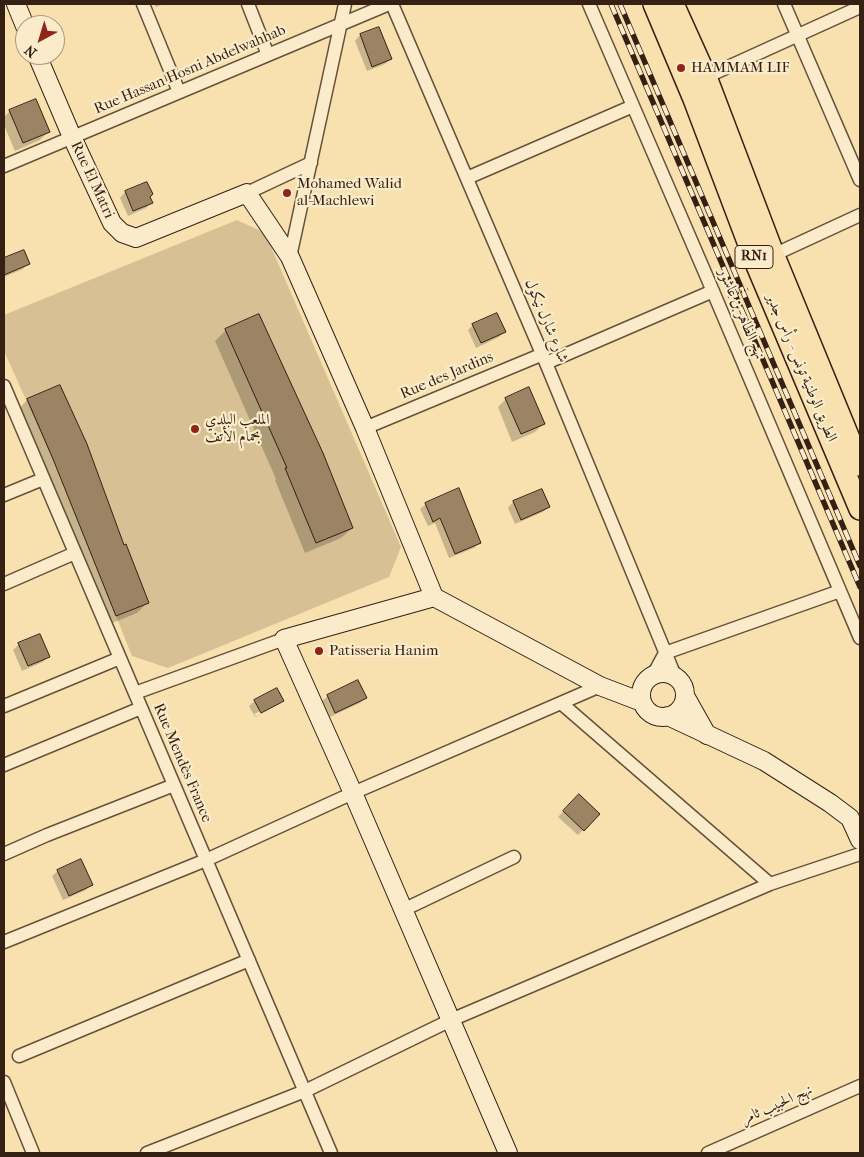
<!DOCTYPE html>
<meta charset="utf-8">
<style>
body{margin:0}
#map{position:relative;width:864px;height:1157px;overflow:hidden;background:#f8e1af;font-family:"IM FELL French Canon",serif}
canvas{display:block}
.frame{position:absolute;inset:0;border:5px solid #361f13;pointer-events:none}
.north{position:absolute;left:15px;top:15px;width:50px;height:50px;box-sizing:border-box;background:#faeccb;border:1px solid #ac9a81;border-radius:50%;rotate:219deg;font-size:14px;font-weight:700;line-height:20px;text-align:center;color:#361f13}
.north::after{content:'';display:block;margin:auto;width:18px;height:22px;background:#8f2418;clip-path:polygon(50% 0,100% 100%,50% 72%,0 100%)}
</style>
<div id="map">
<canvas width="864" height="1157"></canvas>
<div class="frame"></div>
<div class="north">N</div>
</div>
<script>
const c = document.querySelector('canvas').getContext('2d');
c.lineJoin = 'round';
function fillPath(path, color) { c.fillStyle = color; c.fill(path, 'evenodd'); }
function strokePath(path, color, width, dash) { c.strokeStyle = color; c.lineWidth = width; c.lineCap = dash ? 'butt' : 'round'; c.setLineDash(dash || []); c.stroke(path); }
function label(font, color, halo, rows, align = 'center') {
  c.font = font + ' "IM FELL French Canon",Amiri,serif'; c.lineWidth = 4.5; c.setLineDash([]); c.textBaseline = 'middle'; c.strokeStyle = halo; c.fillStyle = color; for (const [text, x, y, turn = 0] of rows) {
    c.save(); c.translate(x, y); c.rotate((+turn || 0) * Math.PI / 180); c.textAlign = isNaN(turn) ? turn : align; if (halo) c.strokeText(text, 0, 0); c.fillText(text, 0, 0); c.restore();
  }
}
fillPath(new Path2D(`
 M237 220 265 233 401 547 389 577 168 668 132 656 58 471 4 351V315Z`), '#d7c094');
fillPath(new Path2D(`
 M154 4H163L156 7Z
 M378 28 390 59 385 64 367 71 355 41 360 35Z
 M10 111 49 131 40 140 15 151 4 125V117Z
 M147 183 149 197 151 203 146 208 128 216 120 198 125 192Z
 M23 252 28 263 23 269 4 277V260Z
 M473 325 505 331 499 337 476 348 468 330Z
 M226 330 352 528 341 538 305 553 275 480 276 479 215 341Z
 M60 386 147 603 137 613 105 626 17 411 27 400Z
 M506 399 544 423 535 432 512 442 498 407Z
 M542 490 549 507 543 512 515 524 508 508 513 502Z
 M426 504 479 543 474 548 449 558 435 523 428 526 420 509Z
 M40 635 49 656 43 662 22 671 13 650 19 644Z
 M328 696 366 698 360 703 330 717 322 701Z
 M255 701H282L278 705V703L254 714 256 717 277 706 255 717 249 706Z
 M579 795 599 814 578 835 558 817Z
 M58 871 91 885 86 890 63 900 52 876Z`), '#0003');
const building = new Path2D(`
 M379 27 392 59 372 67 360 34Z
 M36 99 50 132 23 143 9 110Z
 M147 182 153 194 150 197 153 203 133 211 125 191Z
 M24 250 30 264 4 275V258Z
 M497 313 506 332 481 343 472 324Z
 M259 314 323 453 353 528 316 543 285 468H287L225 329Z
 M60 385 87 444 124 545 126 544 149 603 116 616 53 459 27 399Z
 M529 387 545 424 521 434 505 398Z
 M459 488 481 543 455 554 440 518 433 522 425 503Z
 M542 489 550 507 521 520 513 501Z
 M40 634 50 657 28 666 18 643Z
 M358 680 367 698 335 713 327 695Z
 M277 688 284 701 261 713 254 700Z
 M579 794 600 814 584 831 563 811Z
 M81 859 93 885 69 896 57 870Z`);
fillPath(building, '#9b8464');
strokePath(building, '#361f13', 1);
const street = new Path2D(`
 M143 4 179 92
 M248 4 268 55
 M392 4 546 363 675 676
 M589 4 706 275 860 638
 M784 4 860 180
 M706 77 860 7
 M4 166 389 4
 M467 178 633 106
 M247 193 311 163
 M290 257 345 4
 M769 257 860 215
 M546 363 713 291
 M4 386 331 1153
 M365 428 543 354
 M4 495 43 479
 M4 584 75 553
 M665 653 840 591
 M653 675 665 653
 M135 693 284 639
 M561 703 770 884
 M4 706 120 658
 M4 765 141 708
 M4 854 47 835 174 785
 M403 910 514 857
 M4 942 206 860 353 793 600 686
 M19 1056 249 960
 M4 1082 33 1153
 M147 1153 305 1091 451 1020 770 884 860 854
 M708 1153 860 1086`);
const secondary = new Path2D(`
 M16 4 25 26
 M37 55 72 137 112 223 122 233 136 238 247 193 290 257 365 428 434 597 600 686 642 702
 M434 597 284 639 353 793 508 1153
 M641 695a22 22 0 1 1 44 0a22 22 0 1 1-44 0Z
 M685 696 707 735
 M668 716 764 761 830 803 850 818 860 840`);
const highway = new Path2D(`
 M654 4 694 99 756 263 860 509
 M673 4 706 77 774 256 860 465`);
strokePath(street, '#66503a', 15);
strokePath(secondary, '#361f13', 20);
strokePath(highway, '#361f13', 24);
strokePath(street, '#faeccb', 12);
strokePath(secondary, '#faeccb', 18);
strokePath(highway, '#f8e1af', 21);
const rail = new Path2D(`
 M611 4 860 587
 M620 4 860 566`);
strokePath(rail, '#361f13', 5.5);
strokePath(rail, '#faeccb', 4, [11]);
strokePath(new Path2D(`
 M728 297 748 289`), '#361f13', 2.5, [1, 2.5]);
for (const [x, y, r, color] of [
 [681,68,5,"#8f2418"],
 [287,193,5,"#8f2418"],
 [195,429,5,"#8f2418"],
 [319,651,5,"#8f2418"]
]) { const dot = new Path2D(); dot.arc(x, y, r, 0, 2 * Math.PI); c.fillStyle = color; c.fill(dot); strokePath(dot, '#faeccb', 2); }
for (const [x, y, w] of [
 [754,257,38]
]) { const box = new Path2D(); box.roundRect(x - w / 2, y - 11.5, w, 23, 4); c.fillStyle = '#faeccb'; c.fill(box); strokePath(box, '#361f13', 1); }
label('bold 14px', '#361f13', null, [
 ["RN1",754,257]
]);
label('15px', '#361f13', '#faeccb', [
 ["HAMMAM LIF",691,68],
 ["Mohamed Walid",297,184],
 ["al-Machlewi",297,201],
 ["الملعب البلدي",205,420],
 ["بحمام الأتف",205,437],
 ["Patisseria Hanim",329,651]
], 'left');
label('15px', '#361f13', '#faeccb', [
 ["Rue Hassan Hosni Abdelwahhab",190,70,-23],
 ["Rue El Matri",92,180,65],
 ["نهج الطاهر بن عاشور",741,314,67],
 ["شارع شارل نيكول",546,321,67],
 ["الطريق الوطنية تونس - رأس جدير",801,368,67],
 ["Rue des Jardins",447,376,-23],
 ["Rue Mendès France",182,763,67],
 ["نهج الحبيب ثامر",777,1105,-24]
]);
</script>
